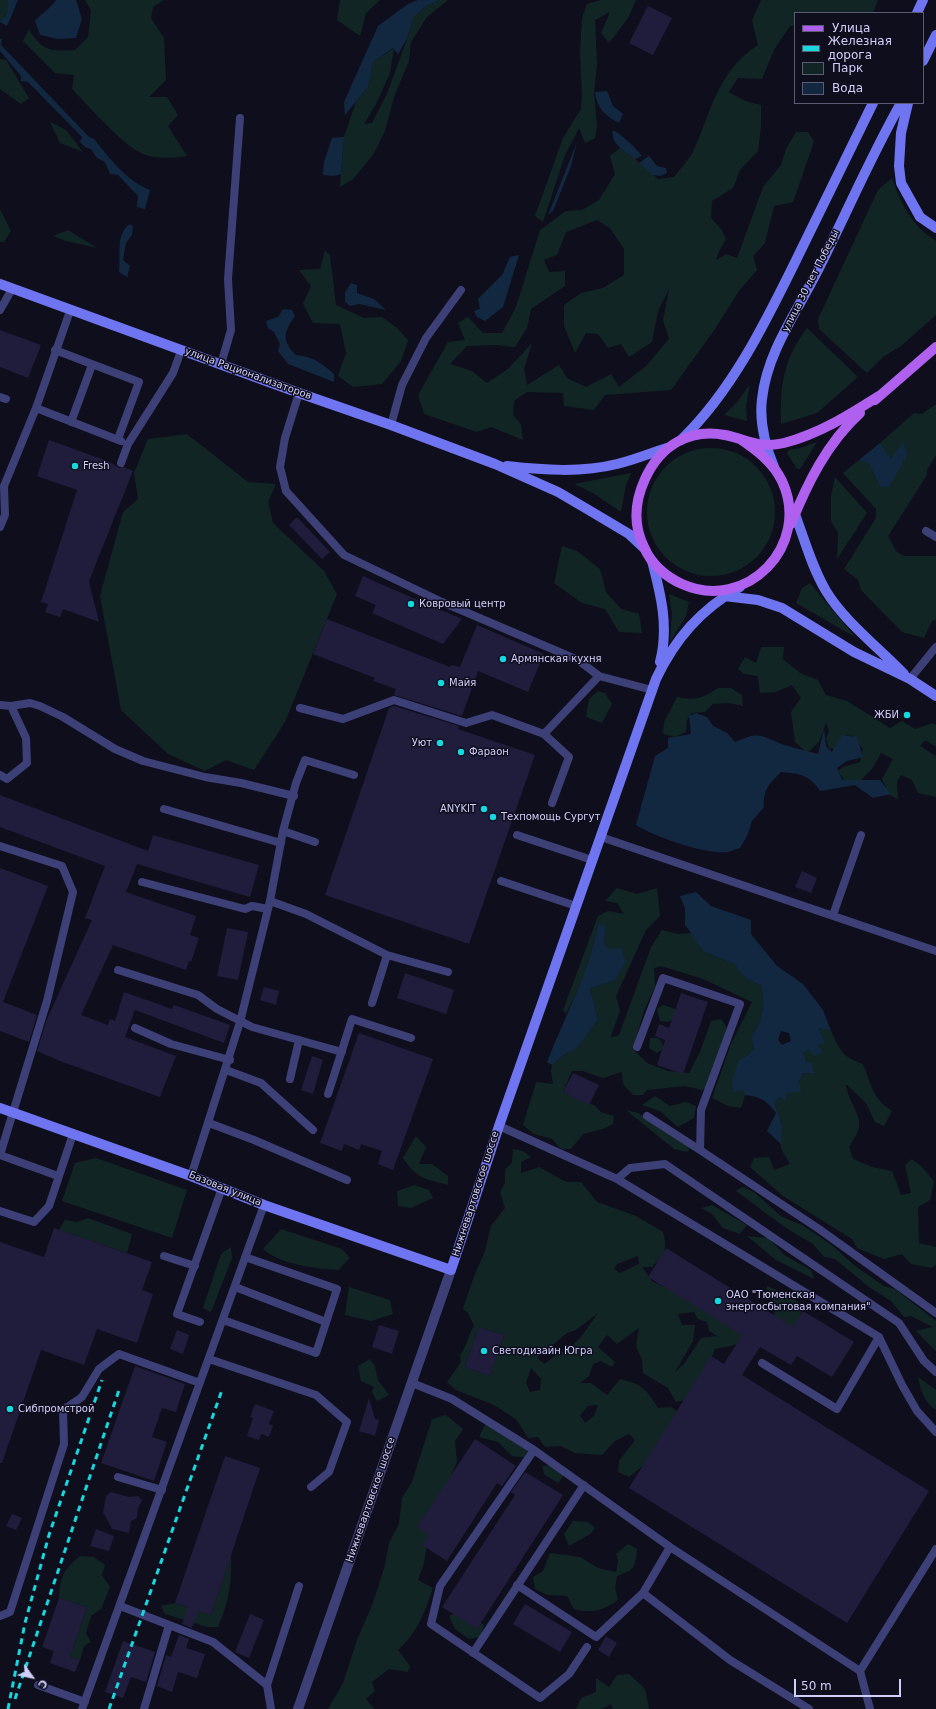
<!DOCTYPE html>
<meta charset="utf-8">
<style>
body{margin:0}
#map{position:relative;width:936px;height:1709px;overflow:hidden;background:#0f0e1d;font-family:"DejaVu Sans",sans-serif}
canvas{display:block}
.legend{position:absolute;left:794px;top:12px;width:130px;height:92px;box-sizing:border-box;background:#0f0e1d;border:1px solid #5c5b75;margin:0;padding:5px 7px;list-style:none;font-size:12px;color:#d0cefa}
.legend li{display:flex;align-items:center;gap:8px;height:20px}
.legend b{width:20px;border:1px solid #5c5b75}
.north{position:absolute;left:12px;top:1657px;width:40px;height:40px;-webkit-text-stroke:3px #0f0e1d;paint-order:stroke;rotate:123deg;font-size:11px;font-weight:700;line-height:16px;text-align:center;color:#d0cefa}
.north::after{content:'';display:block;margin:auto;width:14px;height:18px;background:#d0cefa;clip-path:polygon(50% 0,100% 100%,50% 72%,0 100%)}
.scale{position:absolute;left:794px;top:1679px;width:107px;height:18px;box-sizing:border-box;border:2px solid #d0cefa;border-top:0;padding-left:5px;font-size:12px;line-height:14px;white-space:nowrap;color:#d0cefa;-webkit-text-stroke:3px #0f0e1d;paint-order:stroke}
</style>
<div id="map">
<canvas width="936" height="1709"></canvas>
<ul class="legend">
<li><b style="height:5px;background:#b060ef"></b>Улица</li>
<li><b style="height:5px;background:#16d8de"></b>Железная дорога</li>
<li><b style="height:11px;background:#112624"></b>Парк</li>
<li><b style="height:11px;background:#122841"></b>Вода</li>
</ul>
<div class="north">С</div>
<div class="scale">50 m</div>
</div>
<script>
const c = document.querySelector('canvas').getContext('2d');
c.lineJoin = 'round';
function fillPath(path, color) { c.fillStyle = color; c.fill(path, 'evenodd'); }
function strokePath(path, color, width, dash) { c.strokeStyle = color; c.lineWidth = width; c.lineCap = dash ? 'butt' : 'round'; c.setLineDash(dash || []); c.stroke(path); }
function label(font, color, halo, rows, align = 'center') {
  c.font = font + ' "DejaVu Sans",sans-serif'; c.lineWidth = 3; c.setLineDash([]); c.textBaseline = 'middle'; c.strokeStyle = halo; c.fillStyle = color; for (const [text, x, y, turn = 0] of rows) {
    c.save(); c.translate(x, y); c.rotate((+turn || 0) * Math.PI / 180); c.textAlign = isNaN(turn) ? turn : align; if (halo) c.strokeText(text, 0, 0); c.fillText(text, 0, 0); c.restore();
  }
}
fillPath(new Path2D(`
 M0 0H8V12L0 22Z
 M85 0H164L153 7 151 18 164 38 166 80 149 97H167L178 115 168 126 187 156C172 158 154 160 139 152 119 141 89 106 72 89L74 75 55 73 23 41 29 29C42 52 51 51 75 50L88 37 91 10Z
 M340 0H380L366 13 360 36 337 20Z
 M440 0H448L427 17 411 42 409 61 394 97 385 131 373 155 353 179 340 187 344 137 356 102 368 87 373 62 394 48 390 73 376 104 364 124 372 123 387 94 407 39 413 18 426 6Z
 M601 0H636L628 18 609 43 601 33 610 12 595 20 597 63 594 93 597 126 595 138 585 143 579 128 565 155 543 222 535 216 563 138 581 109 582 96 580 52 582 18 587 4Z
 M761 0H878L873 13H795V25L790 26 774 50 762 79 738 78 729 92 745 101 761 105V127L758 151 740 170 733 188 712 201 711 218 721 229 726 239 719 251 716 260 726 254 737 258 763 187 781 165 786 149 796 132H808L814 142 793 202 774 206 765 243 753 256 757 270 739 291 715 329 671 390 605 395 594 410 564 406 563 393 527 392 514 401 513 415 521 424 523 440 491 427 477 432 424 414 418 395 448 342 465 340 458 323 468 317 483 333H502L516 307 540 230 566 211 582 210 599 200 615 174 610 156 621 147 658 179 674 177C680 169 688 161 693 152 712 110 717 72 758 45L752 20ZM597 220 610 228 624 249V275L603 288 581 293 564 305V326L575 353 586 333 598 334 608 348 621 344 629 357 652 342 658 311 669 289 663 320 669 339 646 366 619 387 611 374 586 387 567 378 559 365 527 385 524 369 532 343 508 369 487 383 472 371 450 364 467 346 496 345 515 347 527 328 531 309 565 286V271L549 272 544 260 557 255 566 232Z
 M0 59 6 60 29 98 21 104 0 89Z
 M50 122 66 130 83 152 60 143Z
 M892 178C901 204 912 226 936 241V315L901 346 883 357 867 373 819 329 818 319 878 190Z
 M0 209 11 231 4 242H0Z
 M68 230 97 248 66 241 53 236Z
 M325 251 330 255 336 305 364 318 382 317 397 328 408 340 401 361 382 384 353 387 338 376 346 353 340 324 313 323 303 304 311 286 299 270 320 269Z
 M807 328 858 377 817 413 781 424C780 385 783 360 807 328Z
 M750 384 746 405 747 421 724 415 738 401Z
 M936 404V455L927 470V475L888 536 896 551 904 556H936V619L932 621 924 638 902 632 861 590 858 580 844 569 876 518V509L843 473 859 460 869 464 880 486 891 460 880 443 914 413 922 414Z
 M187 434 248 482 276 484 268 502 273 523 324 571 337 594 285 722 254 770 226 760 205 771 168 754 121 710 100 596 123 512 138 499 134 473 148 439Z
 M817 442 800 469H797L787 453 789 450 800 448Z
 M647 512a64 64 0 1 1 128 0a64 64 0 1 1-128 0Z
 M631 473 626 485 621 512 593 493 574 484Z
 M835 477 867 513 837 559 838 533 831 521V496Z
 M562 546 577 551 600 569 606 592 621 609 639 614 642 633 619 632 605 609 582 603 554 583Z
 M810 583 855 637 796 603 802 588Z
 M669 594 689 602 686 616 670 642 672 613Z
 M761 647H784L783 659 800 673 818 680 826 695 847 701 890 728 902 721 915 729 933 723 936 725V747L925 740 920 746 936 756V797L918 793 912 780 901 775 897 782 898 800 890 795 882 779 893 759 881 753 872 769 861 780H844L838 771 843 767 860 762 863 749 852 736 845 735 834 749 829 748 826 739 829 731 826 723 819 742 807 753 795 742 791 712 801 698 792 685 776 692 760 693 758 676 744 674 738 669 745 657 756 663Z
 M718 688H731L742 695 743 706 729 703 713 704 705 712 692 713 687 720 686 732 675 737 663 734 664 722 677 697C695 701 703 698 718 688Z
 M598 691 605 693 612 704 602 723 586 717 589 699Z
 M617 888 637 894 657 888 660 916 646 930 616 996 620 1011 610 1038 619 1035 651 947 662 930 678 934 692 933C695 938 698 945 702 950 705 953 731 963 735 964 740 976 749 981 761 985 765 1007 763 1020 751 1038L754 1048 748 1055 739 1060 745 1095 741 1108 728 1106 712 1098 731 1044 752 1002 703 979 661 966 654 968 655 986 644 1011 633 1049 647 1063 668 1071 689 1073 700 1052 711 1021 721 1019 729 1031 713 1084 702 1090 685 1086 647 1090 643 1095H633L623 1084 622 1072 603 1078 583 1071H572L563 1092 586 1103 594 1105 601 1112 614 1116 613 1124 603 1129 583 1134 571 1149H561L552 1139 534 1134 523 1125 536 1082 553 1084 551 1071 552 1065 566 1053 576 1050 598 1019 590 989 615 980 610 949 604 945 606 927 598 924C592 956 581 985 566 1014L563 1010 598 916 608 911 624 914 617 903 605 901Z
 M663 1005 675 1009V1019L667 1022 660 1021 657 1009Z
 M819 1028 831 1031C839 1049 843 1058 863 1064 872 1086 872 1098 892 1111L884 1126 875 1122 866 1103 846 1084C846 1098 861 1113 859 1127 858 1133 852 1142 849 1147L853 1159 872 1167 892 1171 901 1195 911 1193 905 1165 912 1159 923 1168 934 1182 930 1200 918 1207 919 1243 936 1247V1265L931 1268 911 1264 902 1254 884 1259 857 1248 852 1239 783 1196 750 1167 754 1158 769 1157 774 1170 790 1164 781 1149 780 1134 782 1125 775 1104 779 1097 786 1101 787 1093 799 1081 803 1073 814 1074 806 1062 804 1053 809 1049 823 1052 818 1044H824Z
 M650 1038H659L664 1048 657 1053 649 1048Z
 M655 1096 670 1106 686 1102 696 1106 694 1118 678 1127 660 1111 642 1105Z
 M626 1110 638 1113 690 1148 687 1152 674 1149Z
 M416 1136 426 1147 419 1164H432L448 1176V1185C423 1178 418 1180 403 1158Z
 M513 1149 523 1151 531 1157 521 1162V1173L539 1167 566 1182H581L597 1202 636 1216 663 1232C668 1250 664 1254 652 1267H642L652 1281 678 1294 741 1330 744 1342 730 1346 715 1349 709 1364 685 1400 676 1402 668 1388 643 1373 642 1360 636 1346 639 1328 617 1344 607 1335 598 1347 615 1362 612 1367 601 1361 593 1364 589 1376 580 1383H591L607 1395 620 1379C642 1384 646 1389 658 1408L671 1407 681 1414 645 1464 629 1477 618 1472 619 1461 635 1440 629 1434 615 1441 602 1455 575 1453 561 1446 545 1447 538 1437 528 1438 517 1420 494 1405 456 1390 447 1382 461 1362 460 1355C467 1347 468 1335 474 1326L468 1313 463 1309 473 1279 485 1251 491 1226 505 1208 500 1192 505 1183V1169L512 1163ZM638 1256 639 1264 620 1273 614 1269 617 1264ZM694 1312 698 1319 707 1322 709 1331 717 1336 701 1338 684 1364 675 1372 693 1341 695 1325H682L678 1314ZM598 1313 581 1337 566 1352H558L545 1364 537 1358 567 1333 576 1330ZM479 1327 504 1335 490 1376 465 1367ZM531 1368 541 1379 540 1390 530 1392 526 1383ZM598 1405 594 1416 585 1423 580 1415 588 1406Z
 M96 1158 187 1190 172 1238 62 1201 75 1163Z
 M415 1185 429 1190 433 1198 411 1208 398 1206 397 1191Z
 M742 1187 754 1192 782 1217 802 1225 833 1246 855 1266 884 1286 895 1289 936 1321V1351L916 1331 933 1327 911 1316 904 1317 891 1301 869 1287 835 1259 824 1257 813 1244 786 1228 736 1191Z
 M712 1205 747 1225 740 1234 723 1228 712 1214 701 1208Z
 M88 1218 132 1234 127 1253 59 1230 65 1220 77 1222Z
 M281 1229 342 1249 350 1258 338 1270C313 1268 282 1265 263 1249Z
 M747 1236 769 1238 784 1255 811 1270 814 1279 776 1260Z
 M231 1247 232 1258 211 1312 203 1308 221 1254Z
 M767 1286 790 1296 803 1306 798 1323 786 1332 771 1322 777 1306 766 1292Z
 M349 1287 390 1300 393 1314 371 1321 345 1315Z
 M370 1359 375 1366 378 1380 389 1395 377 1401 372 1392 374 1387 361 1381 358 1366Z
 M918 1377 936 1390V1410C925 1404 920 1389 918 1377Z
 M446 1415 463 1429 455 1441 457 1462 448 1482 436 1531 427 1544 424 1563 418 1580 433 1588C425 1612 417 1633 398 1650L410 1666 408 1672 389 1669 372 1682 375 1691 366 1699 374 1709H328L343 1683 357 1640 373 1603 385 1565 389 1543 399 1524 402 1498 412 1482 432 1419Z
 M485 1425 500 1426 523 1441 530 1458 512 1456 498 1442 479 1437Z
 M557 1464 565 1474 558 1483 544 1474 542 1466Z
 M573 1521 588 1522 595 1528 590 1534 569 1546 564 1534Z
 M628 1544 637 1549C635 1567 635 1570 617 1576L615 1588 618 1600C604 1610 591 1614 574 1609L567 1596 547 1595 535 1589 533 1577 543 1571 550 1553 580 1557 598 1568 616 1572 618 1561 616 1554Z
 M231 1554C232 1581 229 1602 218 1627H207L165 1614 161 1606 175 1603 211 1615Z
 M80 1556 94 1557 105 1565 102 1575 110 1587 101 1609 91 1616 86 1633 91 1642 84 1646 80 1660 70 1657 87 1607 59 1598C60 1577 64 1569 80 1556Z
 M462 1611 484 1625 480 1637 469 1639 455 1629 449 1616Z
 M629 1674 645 1689 649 1709H613L611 1704 602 1709H576L581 1698 596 1692V1678L609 1687 617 1675Z`), '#112624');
fillPath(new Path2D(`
 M8 0H18L7 26 0 22 8 12Z
 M56 0H76L82 19 76 38 58 39 40 35 35 21C42 13 50 9 56 0Z
 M418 0H440L426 6 413 18 407 39 398 54 393 48 373 62 368 87 345 115 344 102 378 26 408 4Z
 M0 38 2 39 1 45 89 137 94 139C110 159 127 181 150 190L145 209 137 207 138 196 118 175 110 174 105 162 97 158 91 149 85 147 80 142 82 137 28 82 21 81V76L0 51Z
 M607 91 613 106 623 114 619 123C605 116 597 108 595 92Z
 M613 130C621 134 637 149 642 156L635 159C625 151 610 144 613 130Z
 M344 137 341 174 334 176 323 175 324 162 332 138Z
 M577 142 571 166 553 211 548 215Z
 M649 156 657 166 666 168 667 173 660 176 653 175 639 163Z
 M130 224 133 226 132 235 126 243 123 260 130 266 127 277 119 272C121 258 115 233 130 224Z
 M519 255 503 307 485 321 477 317 474 311 480 309 478 299 502 275 510 257Z
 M351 283 357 285V293L374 299 386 310 359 304 350 306 345 302V293Z
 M283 309 292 310 295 316C284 332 281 340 296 355 314 357 320 362 334 374V382L288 364 278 351 280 344 274 332 268 328 266 321 278 317Z
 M903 442 907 455 889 487 880 486 869 464 859 460 880 443 891 459Z
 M696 713 707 717 713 726 727 733 735 742C763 729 762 738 788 746 797 749 808 751 818 754L824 729 826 746 832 752 842 735 857 737 863 757 847 761 837 768 842 780H880L891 794 873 798 855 785 820 791C809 774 800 774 781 772 769 784 763 789 764 807L752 821 748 834 740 848C736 849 732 851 728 852 706 855 655 837 636 825L655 756 668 748V738L691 734 689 716Z
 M696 892 711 906 751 920V934L777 966 803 984 823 1010 831 1031 819 1028 825 1044H818L823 1052 814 1056 809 1049 804 1053 806 1062 812 1063 814 1074 803 1073 799 1081 801 1092 787 1093 786 1101 779 1097 775 1104 782 1125 781 1144 767 1131 776 1113C766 1100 761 1097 745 1095L743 1090 733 1092 732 1080 739 1060 748 1055 754 1048 751 1038C763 1020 765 1007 761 985 749 981 740 976 735 964 731 963 707 953 703 951 698 946 691 932 685 925V908L680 896ZM781 1031 789 1033 791 1041 782 1045 778 1040Z
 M598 924 606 926 604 945 610 949 621 948 626 961 615 980 590 989 598 1019 576 1050 566 1053 552 1065 547 1062C565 1016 589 973 598 924Z`), '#122841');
fillPath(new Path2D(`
 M648 6 672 18 653 55 629 43Z
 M0 330 41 345 28 378 0 367Z
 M49 440 110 462 119 468 124 467 133 471 89 581 99 622 63 609 60 617 45 612 48 604 41 602 77 490 37 476Z
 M297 517 330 552 322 559 289 525Z
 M363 576 376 582 462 619 443 644 372 613 376 605 355 596Z
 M327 619 450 667 452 665 460 667 477 625 544 654 528 692 478 671 462 716 394 695 396 689 373 681 375 678 313 654Z
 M394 706 459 726 458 729 535 755 469 944 325 895 389 708Z
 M0 795 148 851 153 835 259 865 250 897 137 864 126 892 196 916 190 935 199 938 191 962 189 961 186 970 113 945 81 1015 108 1025 110 1019 115 1021 124 992 172 1009 174 1005 230 1025 224 1043 135 1010 125 1037 176 1056 160 1097 60 1061 37 1051 47 1019 92 920 85 918 105 866 0 827Z
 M0 868 48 886 3 1002 37 1015 29 1042 0 1031Z
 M802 871 817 878 811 893 795 887Z
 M227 928 248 932 238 980 217 976Z
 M405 973 454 990 446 1014 397 998Z
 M264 987 279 991 276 1005 260 1000Z
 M681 993 708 1002 683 1074 657 1065 665 1040 655 1036 659 1024 669 1028Z
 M359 1033 433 1059 393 1170 378 1164 382 1151 361 1144 359 1150 344 1144 342 1151 320 1143Z
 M312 1056 323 1060 313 1094 301 1090Z
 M573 1073 599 1085 589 1105 563 1092Z
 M54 1228 152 1262 142 1290 153 1294 137 1343 97 1329 84 1365 41 1350 2 1463H0V1242L44 1257Z
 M666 1248 793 1327 803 1311 854 1342 832 1377 797 1356 791 1365 760 1347 742 1375 929 1491 847 1623 629 1488 711 1356 724 1364 742 1335 648 1277Z
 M379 1325 399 1331 392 1354 372 1347Z
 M479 1327 504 1335 490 1376 465 1367Z
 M177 1330 189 1335 183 1354 170 1349Z
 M135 1366 185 1384 176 1412 162 1408 152 1437 167 1442 154 1481 101 1463Z
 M369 1398 375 1419 379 1420 375 1436 359 1431Z
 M255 1404 274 1411 269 1424 273 1426 269 1437 261 1434 259 1440 247 1436 253 1418 250 1417Z
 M475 1439 516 1466 502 1486 497 1483 447 1561 422 1545 429 1535 417 1527Z
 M225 1456 260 1468 211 1615 198 1611 192 1628 182 1624 188 1607 175 1603Z
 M525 1472 563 1495 477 1629 442 1607 515 1495 511 1492Z
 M111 1492 129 1497 138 1496 142 1500 138 1508 137 1518 131 1521 129 1533 112 1529 103 1512 106 1496Z
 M12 1514 22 1518 16 1530 6 1526Z
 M96 1529 114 1536 109 1551 90 1546Z
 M59 1598 87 1607 70 1657 80 1660 75 1672 50 1663 54 1651 42 1647Z
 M525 1604 572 1632 560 1652 513 1624Z
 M250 1614 264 1620 249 1658 235 1652Z
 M179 1635 189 1639 186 1648 205 1654 197 1678 178 1672 172 1692 157 1686 166 1655 171 1657Z
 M606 1636 617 1643 609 1657 598 1650Z
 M123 1641 155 1652 146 1682 131 1677 123 1698 105 1692Z`), '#201c3c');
strokePath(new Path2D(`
 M0 310 12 289
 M55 350 139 382 118 439
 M221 364 231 330 228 279 240 118
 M299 393 285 438 280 467 286 491 344 555 442 602 578 660 599 676
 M0 397 6 399
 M36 408 121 441
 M71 422 92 365
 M391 425 402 385 426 338 461 290
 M121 463 128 444 173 373 181 351
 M0 527 5 515 4 486 36 408 70 311
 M926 531 936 537
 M910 679 936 647
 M0 705 11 706 26 738 27 763 7 779 0 775
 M11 706 30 703 40 706 63 717 115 749 143 761 205 777 241 783 294 796
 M300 708 343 719 394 700 466 723 492 715 544 734 599 676 652 690
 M544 734 569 757 552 803
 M164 809 281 843
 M283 831 315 842
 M517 835 592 860
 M601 837 936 951
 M0 846 62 866 73 892 47 1001 0 1155
 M501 881 576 906
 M142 882 245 909 252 906 268 909
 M270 901 306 914 387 955 448 972
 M833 915 861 835
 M118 970 198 995 217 1009 252 1027 342 1052
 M372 1003 387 955
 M135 1028 171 1044 230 1060
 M637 1047 663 978 740 1004 701 1110 700 1150 819 1229 936 1313
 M226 1070 261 1083 313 1130
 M290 1079 299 1040
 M328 1094 352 1019 411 1038
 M647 1116 700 1150
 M209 1123 254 1140 347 1180
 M499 1126 617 1179 879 1337 902 1385 917 1411 936 1432
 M0 1155 58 1176
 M191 1176 240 1022 270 901 283 831 296 783 305 760 354 775
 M617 1179 630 1168 665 1164 899 1323 924 1361 936 1372
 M0 1211 34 1222 49 1206 73 1134
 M164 1256 195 1266
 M235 1287 326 1322
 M223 1320 316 1353 337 1289 245 1257
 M200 1322 177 1314 222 1188
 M209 1359 316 1395 347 1422 329 1472 311 1487
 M762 1363 837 1409 879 1337
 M412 1383 452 1399 534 1450 670 1547 860 1671 870 1709
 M534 1450 440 1586 431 1624 540 1698 569 1674 587 1647
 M118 1477 162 1490
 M517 1585 596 1637 643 1593 730 1660 809 1709
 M643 1593 670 1547
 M120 1606 213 1642 267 1685
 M0 1616 10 1612 64 1444 63 1410 82 1397 99 1369 119 1354 200 1383
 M473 1653 584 1485
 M860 1671 936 1549
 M38 1685 85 1702
 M82 1709 264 1205
 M144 1709 169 1625
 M271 1709 267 1685 299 1586`), '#3d3f77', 8);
strokePath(new Path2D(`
 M298 1709 451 1270`), '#3d3f77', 10);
strokePath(new Path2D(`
 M917 13 923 0
 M923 61 936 35
 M908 103 901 133 899 166 901 183 920 217 936 228
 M0 284 299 393 391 425 495 464 558 492 587 509 629 534 644 548
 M681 440C735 388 769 315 802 248 826 200 849 151 873 103
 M507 466C543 470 581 473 617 464 634 460 650 453 667 448
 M774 467C765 445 759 423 762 399 767 351 799 309 820 266 847 212 871 156 901 103
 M793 509C804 537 811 566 826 591 845 622 879 648 904 674
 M652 561C661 595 669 627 660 662
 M724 596 758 600 782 608 854 652 910 679 936 696
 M0 1108 191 1176 264 1205 451 1270 499 1126 656 679C675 639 700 610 740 587`), '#6f75f0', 10);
strokePath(new Path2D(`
 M875 400 936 347
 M740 439C756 450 773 462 782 481 812 545 746 613 682 584 666 577 651 564 644 547 633 525 635 501 645 479 660 446 689 428 725 435 748 440 760 449 784 443 819 434 849 415 879 396
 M791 524C807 484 827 443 860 413`), '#b060ef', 10);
strokePath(new Path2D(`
 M15 1699 119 1390
 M8 1709 25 1623 49 1535 102 1380
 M109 1709 222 1390`), '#16d8de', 3, [6, 5]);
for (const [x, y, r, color] of [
 [75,466,4,"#16d8de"],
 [411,604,4,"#16d8de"],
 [503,659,4,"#16d8de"],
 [441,683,4,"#16d8de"],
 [907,715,4,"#16d8de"],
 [440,743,4,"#16d8de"],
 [461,752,4,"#16d8de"],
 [484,809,4,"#16d8de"],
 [493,817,4,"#16d8de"],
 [718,1301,4,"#16d8de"],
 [484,1351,4,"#16d8de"],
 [10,1409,4,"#16d8de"]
]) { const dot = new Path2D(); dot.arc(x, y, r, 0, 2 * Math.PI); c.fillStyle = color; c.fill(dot); strokePath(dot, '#0f0e1d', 1.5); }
label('10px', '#d0cefa', '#0f0e1d', [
 ["улица 30 лет Победы",811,281,-63],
 ["улица Рационализаторов",248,374,20],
 ["Базовая улица",225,1189,22],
 ["Нижневартовское шоссе",476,1194,-72],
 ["Нижневартовское шоссе",371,1500,-71]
]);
label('10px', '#d0cefa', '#0f0e1d', [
 ["Fresh",83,466],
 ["Ковровый центр",419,604],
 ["Армянская кухня",511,659],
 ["Майя",449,683],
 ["ЖБИ",899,715,"right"],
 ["Уют",432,743,"right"],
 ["Фараон",469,752],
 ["ANYKIT",476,809,"right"],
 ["Техпомощь Сургут",501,817],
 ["ОАО \"Тюменская",726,1295],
 ["энергосбытовая компания\"",726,1307],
 ["Светодизайн Югра",492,1351],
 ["Сибпромстрой",18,1409]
], 'left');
</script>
